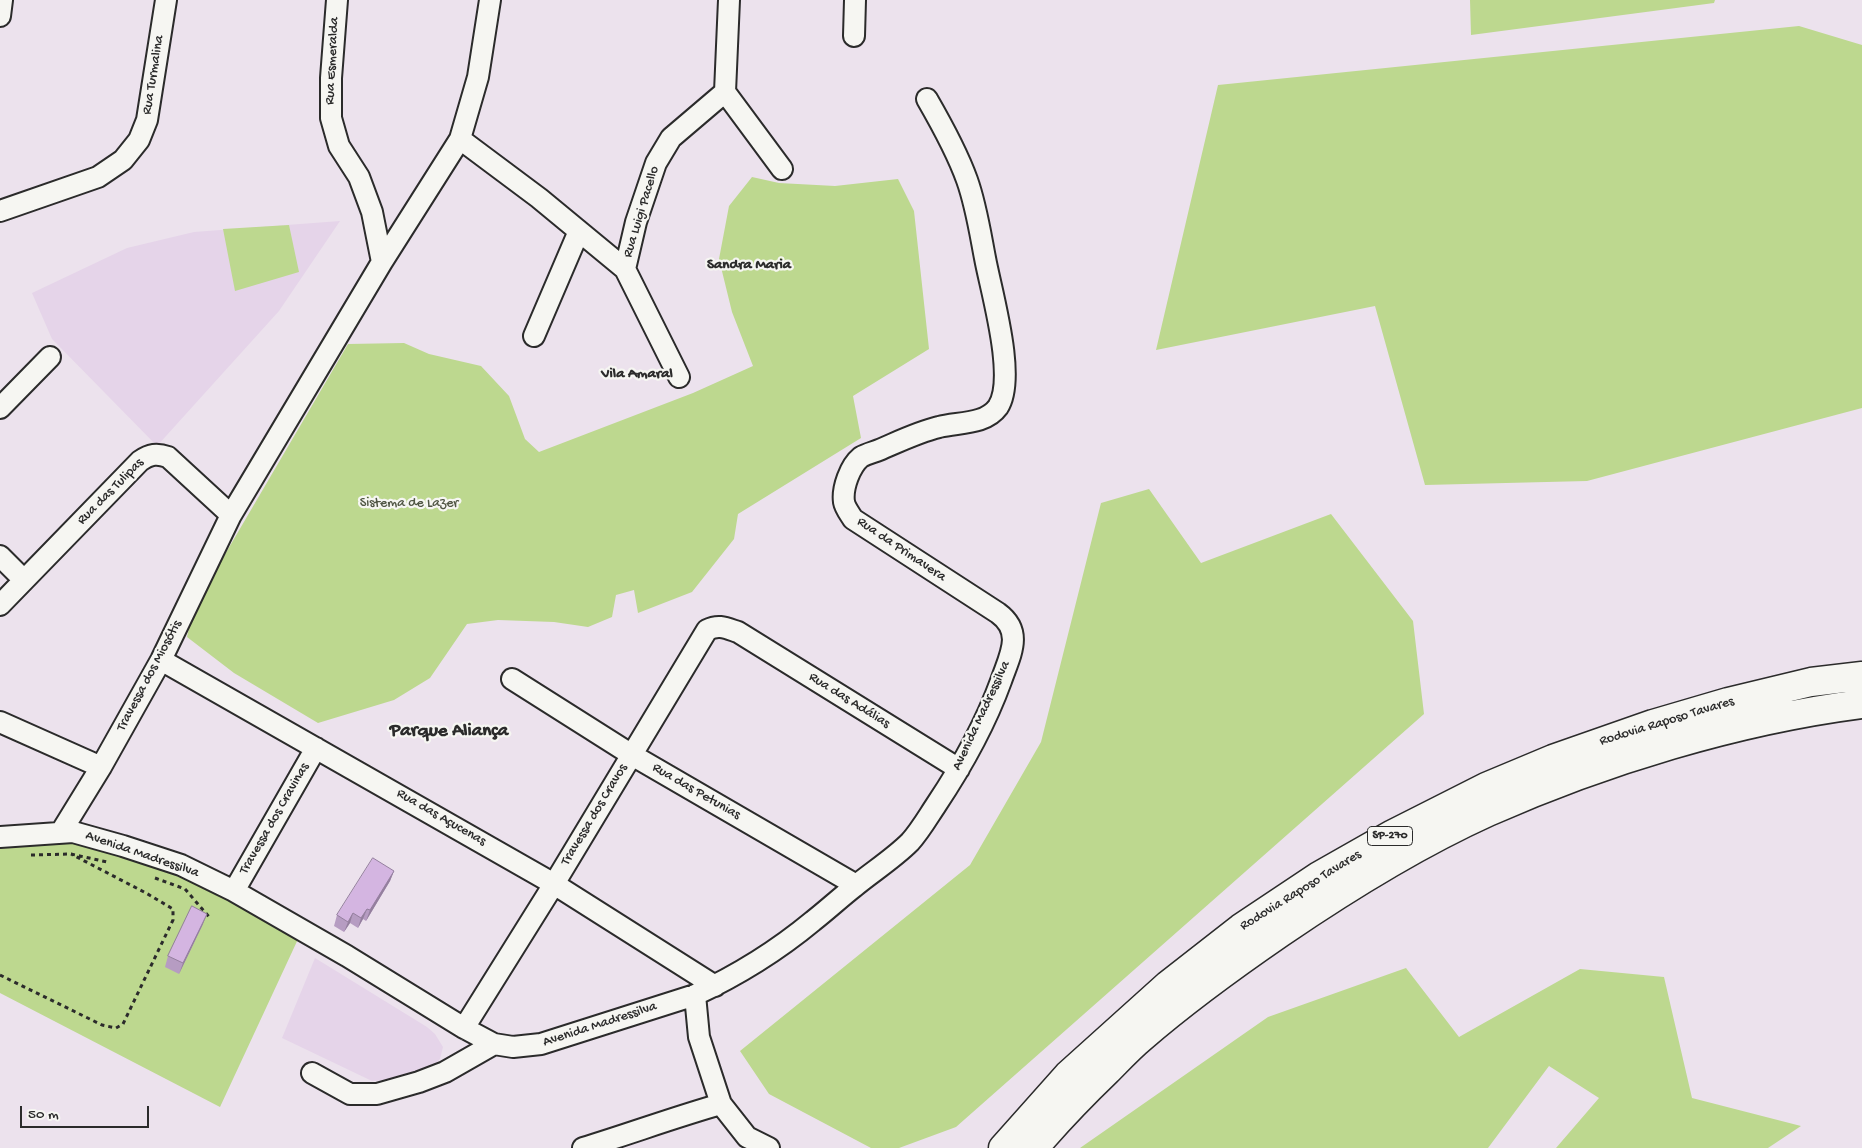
<!DOCTYPE html>
<meta charset="utf-8">
<style>
body{margin:0}
#map{position:relative;width:1862px;height:1148px;overflow:hidden;background:#ece2ed;font-family:"Gochi Hand",sans-serif}
canvas{display:block}
.scale{position:absolute;left:20px;top:1106px;width:129px;height:22px;box-sizing:border-box;border:2px solid #2b2b2b;border-top:0;padding-left:6px;font-size:15px;line-height:18px;white-space:nowrap;color:#2b2b2b;-webkit-text-stroke:4px #f6f6f2;paint-order:stroke}
</style>
<div id="map">
<canvas width="1862" height="1148"></canvas>
<div class="scale">50 m</div>
</div>
<script>
const c = document.querySelector('canvas').getContext('2d');
c.lineJoin = 'round';
function fillPath(path, color) { c.fillStyle = color; c.fill(path, 'evenodd'); }
function strokePath(path, color, width, dash) { c.strokeStyle = color; c.lineWidth = width; c.lineCap = dash ? 'butt' : 'round'; c.setLineDash(dash || []); c.stroke(path); }
function label(font, color, halo, rows, align = 'center') {
  c.font = font + ' "Gochi Hand",sans-serif'; c.lineWidth = 4.5; c.setLineDash([]); c.textBaseline = 'middle'; c.strokeStyle = halo; c.fillStyle = color; for (const [text, x, y, turn = 0] of rows) {
    c.save(); c.translate(x, y); c.rotate((+turn || 0) * Math.PI / 180); c.textAlign = isNaN(turn) ? turn : align; if (halo) c.strokeText(text, 0, 0); c.fillText(text, 0, 0); c.restore();
  }
}
fillPath(new Path2D(`
 M340 221 279 311 157 446 52 339 32 293 127 248 194 232Z
 M315 958 427 1027 435 1034 443 1047 440 1059 430 1069 391 1080 372 1081 282 1038Z`), '#e5d4e9');
fillPath(new Path2D(`
 M1470 0H1715L1714 3 1471 35Z
 M1799 26 1862 45V408L1587 481 1425 485 1375 306 1156 350 1218 85Z
 M752 177 779 183 835 186 898 179 914 211 929 349 853 396 861 438 738 514 734 539 692 592 638 613 634 590 616 595 612 617 588 627 554 622 498 620 467 624 430 678 394 700 318 723 234 673 187 637 193 609 348 344 404 343 429 354 481 366 509 396 525 439 539 452 693 393 753 366 732 312 719 259 729 206Z
 M289 225 299 272 235 291 223 229Z
 M1149 489 1201 563 1331 514 1413 621 1424 714 956 1127 899 1148H871L769 1094 740 1051 970 865 1041 742 1101 503Z
 M71 836 202 880 299 937 220 1107 0 993V841Z
 M1406 968 1459 1037 1580 969 1664 977 1692 1098 1801 1126 1768 1148H1556L1599 1098 1549 1066 1488 1148H1080L1268 1017Z`), '#bdd88f');
const minor = new Path2D(`
 M337 0 331 78V118L339 146 359 177 372 212 382 262
 M729 0 725 92 782 169
 M0 16 2 0
 M854 36 855 0
 M460 139 539 198 625 269
 M0 211 98 177 123 160 139 140 147 120 166 0
 M534 336 579 231
 M679 377 625 269 636 222 656 163 671 138 725 92
 M0 408 50 357
 M0 556 24 580
 M0 605 140 461C150 454 157 453 168 457L231 515
 M161 660 554 884 715 986
 M512 679 632 755 856 885
 M0 722 101 767
 M61 832 101 767 161 660 231 515 382 262 460 139 478 77 490 0
 M0 837 73 832 123 846 181 865 234 891 347 956 464 1028 494 1044 513 1047 541 1044 695 995C736 976 778 950 813 921 827 910 840 898 854 887 872 872 893 859 910 842 920 831 928 817 936 805 962 766 985 725 1001 681 1010 655 1024 632 998 613L853 519C850 514 845 508 844 502 842 488 850 466 861 457 866 454 874 452 879 450 898 442 918 432 939 427 958 422 985 425 998 407 1017 378 991 291 985 258 980 232 976 205 967 180 957 152 942 125 927 99
 M234 891 316 748
 M695 995 699 1037 721 1104 747 1137 769 1148
 M464 1028 554 884 707 630C719 624 726 628 738 632L959 769
 M312 1073 350 1094H377L419 1082 445 1072 494 1044
 M583 1148C629 1134 675 1117 721 1104`);
const highway = new Path2D(`
 M1003 1148 1068 1075 1168 985 1241 928 1319 876 1393 834 1486 787 1553 759 1653 724 1728 702 1811 682 1862 676
 M1034 1148C1057 1121 1081 1096 1107 1071 1118 1060 1129 1048 1141 1038 1185 1000 1232 966 1280 933 1346 888 1415 845 1488 812 1603 761 1737 720 1862 704`);
strokePath(minor, '#2b2b2b', 24);
strokePath(highway, '#2b2b2b', 31);
strokePath(new Path2D(`
 M31 855 71 854 107 862
 M155 878 185 889 210 918
 M0 975 102 1025 116 1028 123 1024 173 920V909L146 893 71 854`), '#2b2b2b', 3, [4, 4]);
strokePath(minor, '#f6f6f2', 20);
strokePath(highway, '#f6f6f2', 28);
fillPath(new Path2D(`
 M394 871 390 881 366 921 363 919 358 928 350 923 344 932 334 926 337 915Z
 M203 924 179 974 165 967 168 956Z`), '#b69cc2');
fillPath(new Path2D(`
 M394 871 390 881 366 921 370 910Z
 M367 909 363 919 358 928 361 918Z
 M353 913 350 923 344 932 348 922Z
 M207 914 203 924 179 974 183 963Z`), '#947f9e');
const building = new Path2D(`
 M373 858 394 871 370 910 367 909 361 918 353 913 348 922 337 915Z
 M192 906 207 914 183 963 168 956Z`);
fillPath(building, '#d4b5e1');
strokePath(building, '#947f9e', 1);
for (const [x, y, w] of [
 [1390,836,45]
]) { const box = new Path2D(); box.roundRect(x - w / 2, y - 9.5, w, 19, 4); c.fillStyle = '#f6f6f2'; c.fill(box); strokePath(box, '#2b2b2b', 1); }
label('bold 12px', '#2b2b2b', null, [
 ["SP-270",1390,836]
]);
label('14px', '#2b2b2b', '#f6f6f2', [
 ["Rua Esmeralda",333,61,-87],
 ["Rua Turmalina",154,75,-81],
 ["Rua Luigi Pacello",642,212,-73],
 ["Rua das Tulipas",111,492,-45],
 ["Rua da Primavera",901,550,34],
 ["Travessa dos Miosótis",150,676,-62],
 ["Rua das Adálias",849,701,32],
 ["Avenida Madressilva",982,716,-65],
 ["Rodovia Raposo Tavares",1667,722,-17],
 ["Rua das Petunias",696,792,30],
 ["Travessa dos Cravos",595,815,-59],
 ["Rua das Açucenas",441,818,30],
 ["Travessa dos Cravinas",275,819,-60],
 ["Avenida Madressilva",142,855,19],
 ["Rodovia Raposo Tavares",1301,891,-32],
 ["Avenida Madressilva",600,1025,-18]
]);
label('14px', '#505644', '#f6f6f2', [
 ["Sistema de Lazer",409,504]
]);
label('bold 15px', '#2b2b2b', '#f6f6f2', [
 ["Sandra Maria",749,266],
 ["Vila Amaral",637,375]
]);
label('bold 19px', '#2b2b2b', '#f6f6f2', [
 ["Parque Aliança",449,732]
]);
</script>
